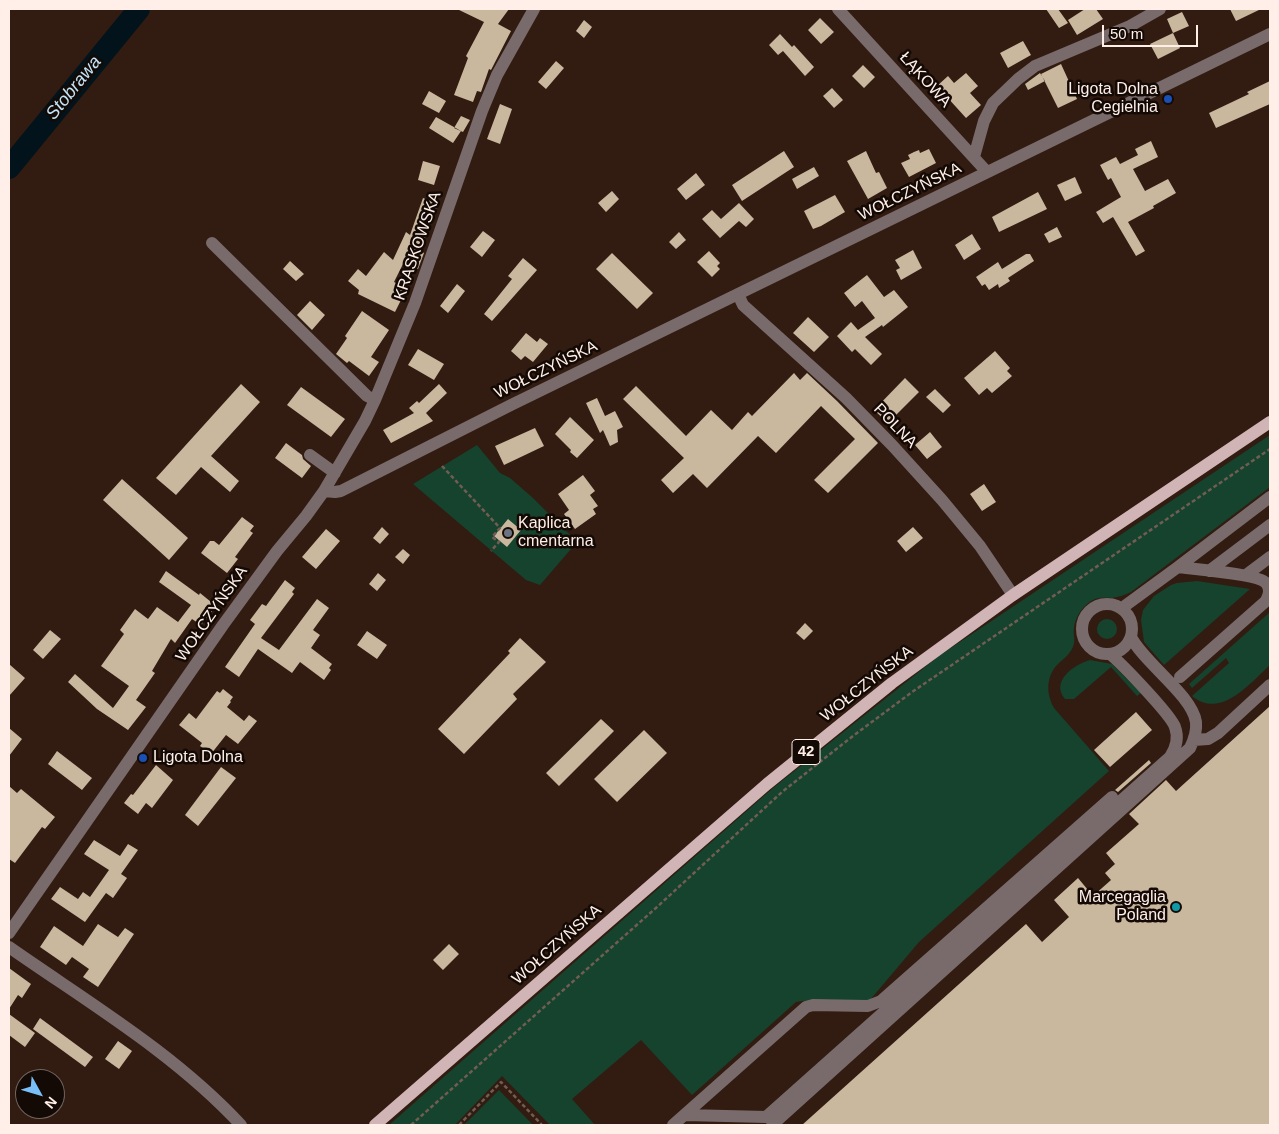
<!DOCTYPE html>
<meta charset="utf-8">
<style>
body{margin:0}
#map{position:relative;width:1279px;height:1134px;overflow:hidden;background:#321c11;font-family:Arial,sans-serif}
canvas{display:block}
.frame{position:absolute;inset:0;border:10px solid #ffefe8;pointer-events:none}
.north{position:absolute;left:15px;top:1069px;width:50px;height:50px;box-sizing:border-box;background:#130905;border:1px solid #716560;border-radius:50%;rotate:129deg;font-size:14px;font-weight:700;line-height:20px;text-align:center;color:#ffefe8}
.north::after{content:'';display:block;margin:auto;width:18px;height:22px;background:#79bff8;clip-path:polygon(50% 0,100% 100%,50% 72%,0 100%)}
.scale{position:absolute;left:1102px;top:25px;width:96px;height:22px;box-sizing:border-box;border:2px solid #ffefe8;border-top:0;padding-left:6px;font-size:15px;line-height:18px;white-space:nowrap;color:#ffefe8;-webkit-text-stroke:4px #130905;paint-order:stroke}
</style>
<div id="map">
<canvas width="1279" height="1134"></canvas>
<div class="frame"></div>
<div class="north">N</div>
<div class="scale">50 m</div>
</div>
<script>
const c = document.querySelector('canvas').getContext('2d');
c.lineJoin = 'round';
function fillPath(path, color) { c.fillStyle = color; c.fill(path, 'evenodd'); }
function strokePath(path, color, width, dash) { c.strokeStyle = color; c.lineWidth = width; c.lineCap = dash ? 'butt' : 'round'; c.setLineDash(dash || []); c.stroke(path); }
function label(font, color, halo, rows, align = 'center') {
  c.font = font + ' Arial,sans-serif'; c.lineWidth = 5; c.setLineDash([]); c.textBaseline = 'middle'; c.strokeStyle = halo; c.fillStyle = color; for (const [text, x, y, turn = 0] of rows) {
    c.save(); c.translate(x, y); c.rotate((+turn || 0) * Math.PI / 180); c.textAlign = isNaN(turn) ? turn : align; if (halo) c.strokeText(text, 0, 0); c.fillText(text, 0, 0); c.restore();
  }
}
fillPath(new Path2D(`
 M1270 435V487L1131 592C1125 595 1119 597 1112 598 1106 598 1099 597 1093 600 1083 605 1075 617 1074 628 1073 633 1075 639 1074 644 1071 654 1064 658 1057 665 1046 677 1046 694 1054 708L1109 771 919 942 870 1000 802 1001 796 1002 692 1095 641 1040 572 1099 595 1125H550L502 1076 455 1125H389L773 788 939 656Z
 M477 445 500 473 510 478 533 498 577 542 540 585 526 580 413 484Z
 M1197 581 1250 589 1164 665 1144 642 1141 620 1143 610 1154 596 1171 585 1177 583Z
 M1270 612V665C1250 683 1221 720 1192 696L1229 663 1226 658 1192 688 1189 684Z
 M1097 629a10 10 0 1 1 20 0a10 10 0 1 1-20 0Z
 M1090 660 1112 664 1141 693 1137 696 1111 667 1074 699H1065C1050 682 1074 664 1090 660Z
 M499 1090 533 1125H464Z`), '#15432d');
strokePath(new Path2D(`
 M9 168 139 9`), '#02131c', 22);
fillPath(new Path2D(`
 M457 9H509L498 24 511 31 491 70 489 69 481 92 477 91 473 102 454 95 468 58 466 56 484 22Z
 M1046 9H1058L1068 23 1059 28Z
 M1085 9H1096L1103 19 1077 35 1068 20Z
 M1230 9H1261L1236 21Z
 M1182 12 1189 26 1173 33 1167 19Z
 M820 18 834 32 821 44 808 30Z
 M584 20 592 27 584 38 576 31Z
 M1173 33 1180 48 1158 59 1150 44Z
 M780 34 792 47 794 45 814 67 805 76 783 51 778 55 769 45Z
 M1023 41 1031 55 1008 68 1000 53Z
 M556 61 564 68 546 89 538 82Z
 M1061 64 1077 99 1058 108 1041 74Z
 M863 65 875 77 864 88 852 76Z
 M966 73 978 86 970 93 981 105 966 118 937 86 948 76 954 83Z
 M1040 73 1045 81 1028 90 1025 84Z
 M1270 81V104L1216 128 1209 113 1249 94 1247 92Z
 M832 88 843 100 834 108 823 96Z
 M429 91 446 101 439 113 422 104Z
 M500 104 512 109 500 144 487 139Z
 M461 116 470 120 463 132 454 128Z
 M436 117 461 131 453 143 429 128Z
 M1151 141 1158 157 1133 169 1145 191 1168 179 1176 193 1153 206 1154 208 1128 222 1145 251 1136 256 1113 217 1103 223 1096 212 1121 197 1111 178 1108 180 1100 165 1116 157 1120 164 1138 155 1135 149Z
 M929 149 936 163 909 177 901 163 910 159 908 155 914 152 919 150 920 153Z
 M784 151 794 167 742 201 732 185Z
 M866 151 876 173 879 172 887 188 868 199 847 161Z
 M423 161 440 166 434 185 418 180Z
 M814 167 819 176 797 189 792 179Z
 M696 173 705 185 686 200 677 189Z
 M1075 177 1082 193 1065 201 1057 185Z
 M612 191 619 199 606 212 598 203Z
 M1038 192 1047 209 999 232 992 217Z
 M835 195 845 212 821 226 813 229 804 211Z
 M423 198 438 204 420 251 424 253 418 269 404 262 394 282 407 288 395 312 358 294 359 290 348 281 358 269 366 276 384 252 393 260 406 232 410 235Z
 M739 203 754 219 746 227 739 221 720 238 702 219 712 210 721 219Z
 M1057 227 1062 237 1049 243 1044 234Z
 M483 231 495 240 482 257 470 247Z
 M679 232 686 240 676 249 669 242Z
 M972 234 981 249 964 260 955 245Z
 M913 250 922 268 901 280 896 270 900 268 895 260Z
 M709 251 720 263 717 266 720 269 712 277 697 262Z
 M612 253 653 293 637 309 596 269Z
 M1026 254H1030L1034 261 1008 278 1010 281 999 288 998 284 989 290 985 284 982 286 976 277 998 262 1002 269Z
 M523 258 537 270 492 321 484 314 512 279 508 276Z
 M290 261 304 274 296 281 283 269Z
 M867 275 884 297 894 290 908 307 883 327 882 325 865 337 882 354 871 365 855 349 852 352 837 336 851 322 858 330 875 318 862 301 855 307 844 293Z
 M457 284 465 291 448 313 440 306Z
 M310 301 325 315 312 330 297 315Z
 M362 311 389 330 371 357 379 362 369 376 349 361 347 363 336 354 347 338 345 336Z
 M808 317 829 337 814 352 793 333Z
 M526 333 537 342 540 338 548 344 533 362 525 356 521 360 511 351Z
 M418 349 444 364 434 380 408 365Z
 M995 351 1010 368 1007 371 1012 376 992 393 987 388 979 395 964 378Z
 M794 373 800 380 807 373 837 401 878 443 828 493 814 480 855 439 821 406 776 453 758 436 707 488 693 474 673 493 661 480 684 458 623 399 636 386 686 436 711 410 732 430 748 412 752 416Z
 M905 378 919 392 888 423 874 410Z
 M241 384 260 402 211 456 239 481 230 492 201 467 176 495 156 478Z
 M439 384 447 393 426 413 433 421 391 443 383 430 414 413 409 408 417 401 419 403Z
 M301 387 345 419 331 437 287 405Z
 M935 389 951 405 943 413 926 397Z
 M597 398 605 416 615 411 623 427 617 430 618 442 610 446 603 430 600 433 586 403Z
 M570 417 594 440 577 458 570 452 571 450 555 434Z
 M535 428 544 446 504 465 495 446Z
 M930 432 942 447 927 459 915 445Z
 M286 443 302 455 303 459 311 466 302 478 275 458Z
 M583 475 595 491 590 495 598 506 593 509 596 514 575 529 564 514 569 510 558 494Z
 M122 479 188 538 169 560 103 500Z
 M984 484 996 502 982 511 970 494Z
 M242 517 254 526 250 531 253 533 235 557 238 559 227 573 201 553 210 541H214L219 545Z
 M508 519 521 530 507 547 494 536Z
 M382 527 389 534 380 544 373 538Z
 M913 527 923 538 906 552 897 541Z
 M326 529 340 541 316 569 302 557Z
 M403 549 410 555 403 564 395 557Z
 M166 571 199 595 200 593 216 606 201 625 192 619 175 643 171 639 152 671 155 673 136 700 146 707 128 730 97 709 68 682 75 674 113 708 129 686 101 666 124 634 120 630 135 609 148 619 157 607 178 622 191 605 159 582Z
 M378 573 386 580 377 591 369 584Z
 M285 580 295 588 292 592 294 594 261 638 279 650 317 599 329 608 313 630 320 635 311 648 332 664 329 668 331 670 324 680 300 662 292 673 258 649 239 677 225 667 255 624 250 620 262 604 266 606Z
 M805 623 813 631 804 640 796 633Z
 M50 630 61 639 43 659 33 650Z
 M367 631 387 645 377 659 357 645Z
 M520 638 546 662 513 694 517 699 464 754 438 729 510 653 508 651Z
 M9 664 25 678 9 696Z
 M223 689 233 697 230 701 231 702 227 707 244 721 249 715 257 721 238 744 226 735 211 754 200 746 202 743 179 725 189 713 196 719 217 691 220 693Z
 M1270 706V1125H802L1026 924 1042 942 1069 917 1054 900 1078 878 1093 896 1111 880 1105 873 1115 864 1106 853 1139 824 1129 814 1166 780 1176 791Z
 M1136 712 1152 730 1110 767 1094 750Z
 M601 719 614 731 559 786 546 773Z
 M9 728 22 739 9 756Z
 M644 730 667 753 617 802 594 779Z
 M57 751 92 778 82 790 48 764Z
 M1149 760 1151 763 1118 792 1115 790Z
 M156 765 173 780 152 808 146 803 138 814 124 803 131 794 133 795Z
 M221 767 236 778 198 826 185 815Z
 M9 786 17 793 21 789 55 817 45 829 42 827 15 863 9 859Z
 M94 840 120 856 128 844 138 850 121 874 127 878 113 898 106 893 85 922 51 899 60 887 78 899 83 892 90 897 109 870 84 854Z
 M98 924 118 937 125 928 134 934 98 987 83 977 89 969 72 957 66 965 40 947 54 926 83 946Z
 M449 944 459 954 443 970 433 960Z
 M9 968 31 984 22 998 18 995 9 1009Z
 M9 1014 35 1033 25 1047 9 1035Z
 M40 1018 93 1057 85 1067 33 1029Z
 M118 1041 132 1051 119 1069 105 1059Z`), '#c9b79e');
strokePath(new Path2D(`
 M442 466 500 528 492 537 499 542 491 551
 M411 1125 657 907 782 792 849 739 912 692 1270 449
 M459 1125 501 1082 542 1125`), '#715d53', 2.5, [4, 2.5]);
strokePath(new Path2D(`
 M838 9 987 172
 M974 157 984 121 993 103 1018 79 1035 66 1130 26 1160 9
 M212 243 367 396 375 400
 M738 294 743 305 846 398 892 445 942 500 980 546 1013 595
 M310 455 335 473
 M324 491 335 492 341 491 511 405 1270 34
 M1178 567 1270 497
 M1209 571 1270 525
 M1246 575 1270 557
 M1082 629a25 25 0 1 1 50 0a25 25 0 1 1-50 0Z
 M1122 608 1178 567C1193 569 1259 574 1266 583 1271 589 1269 595 1266 601L1180 677
 M1194 740 1208 739 1218 733 1270 685
 M9 933 223 625 277 551 306 516 324 491 365 421 375 400 415 303 482 111 497 75 534 9
 M9 947C89 1003 174 1053 241 1125
 M685 1115 766 1117 1170 757C1176 748 1179 738 1175 727 1171 715 1122 664 1110 654
 M673 1125 806 1007 813 1005 868 1006 881 1001 1112 797
 M772 1125 1190 748C1194 740 1197 732 1196 722 1192 695 1144 663 1131 637`), '#796b6b', 12);
strokePath(new Path2D(`
 M375 1125 767 784 892 683 1013 595 1270 422`), '#d1b4b5', 12);
for (const [x, y, r, color] of [
 [1168,99,5,"#1a4fb4"],
 [508,533,5,"#6b7280"],
 [143,758,5,"#1a4fb4"],
 [1176,907,5,"#0f9aa8"]
]) { const dot = new Path2D(); dot.arc(x, y, r, 0, 2 * Math.PI); c.fillStyle = color; c.fill(dot); strokePath(dot, '#130905', 2); }
for (const [x, y, w] of [
 [806,752,28]
]) { const box = new Path2D(); box.roundRect(x - w / 2, y - 12.5, w, 25, 4); c.fillStyle = '#130905'; c.fill(box); strokePath(box, '#ffefe8', 1); }
label('bold 15px', '#ffefe8', null, [
 ["42",806,752]
]);
label('16px', '#ffefe8', '#130905', [
 ["ŁĄKOWA",925,80,48],
 ["WOŁCZYŃSKA",910,192,-26],
 ["KRASKOWSKA",418,246,-71],
 ["WOŁCZYŃSKA",546,370,-26],
 ["POLNA",895,426,46],
 ["WOŁCZYŃSKA",212,614,-55],
 ["WOŁCZYŃSKA",867,684,-38],
 ["WOŁCZYŃSKA",557,945,-41]
]);
label('16px', '#ffefe8', '#130905', [
 ["Ligota Dolna",1158,90],
 ["Cegielnia",1158,108],
 ["Kaplica",518,524,"left"],
 ["cmentarna",518,542,"left"],
 ["Ligota Dolna",153,758,"left"],
 ["Marcegaglia",1166,898],
 ["Poland",1166,916]
], 'right');
label('italic 18px', '#c3e4f7', '#130905', [
 ["Stobrawa",74,88,-51]
]);
</script>
